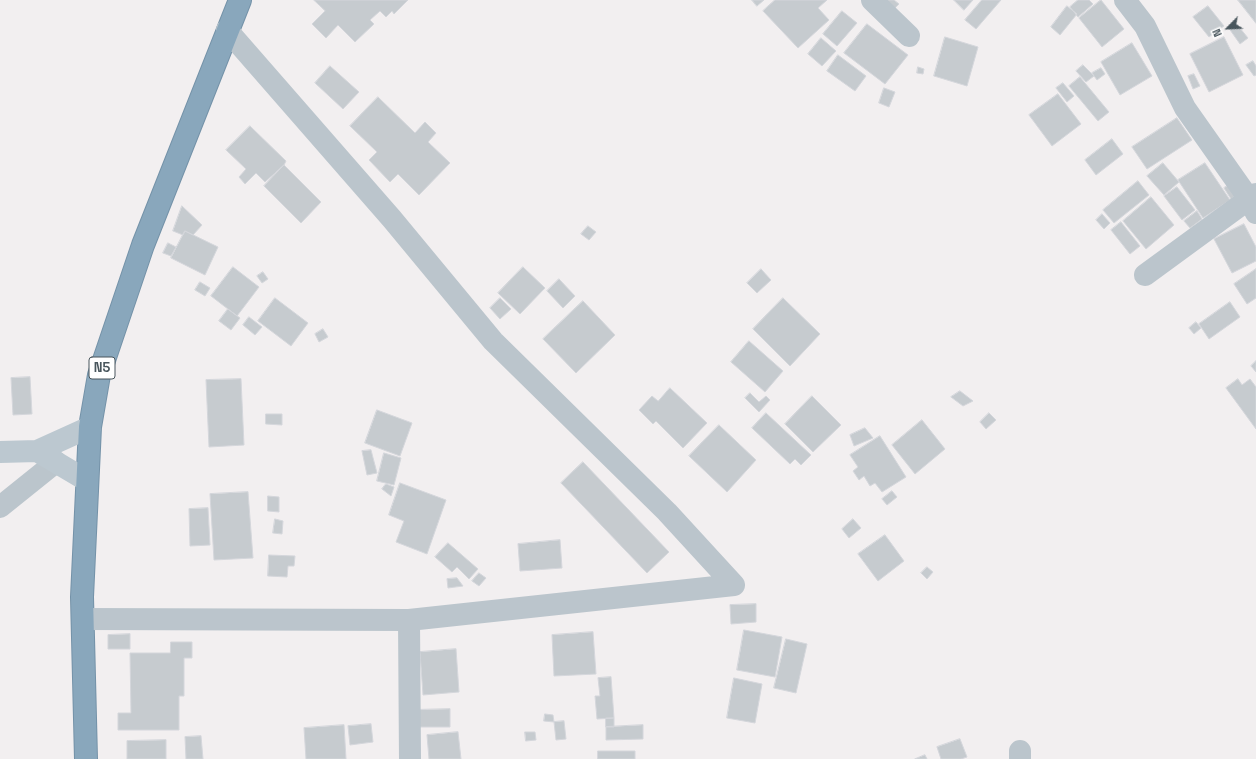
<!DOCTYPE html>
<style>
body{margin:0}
#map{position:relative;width:1256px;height:759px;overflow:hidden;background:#f2eff0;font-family:"Space Grotesk",sans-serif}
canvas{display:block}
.north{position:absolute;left:1208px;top:8px;width:40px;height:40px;-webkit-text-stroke:3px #fff;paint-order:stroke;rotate:246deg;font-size:11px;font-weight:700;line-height:16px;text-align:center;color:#48555c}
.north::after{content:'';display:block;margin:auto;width:14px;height:18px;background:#48555c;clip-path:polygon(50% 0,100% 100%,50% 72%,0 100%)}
</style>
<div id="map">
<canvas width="1256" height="759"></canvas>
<div class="north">N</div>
</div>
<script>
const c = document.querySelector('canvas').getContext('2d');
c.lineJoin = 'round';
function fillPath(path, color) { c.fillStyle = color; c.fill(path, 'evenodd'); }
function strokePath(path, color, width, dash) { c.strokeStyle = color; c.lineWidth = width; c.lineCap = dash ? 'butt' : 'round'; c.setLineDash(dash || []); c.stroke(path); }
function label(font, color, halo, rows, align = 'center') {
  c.font = font + ' "Space Grotesk",sans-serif'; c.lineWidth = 3; c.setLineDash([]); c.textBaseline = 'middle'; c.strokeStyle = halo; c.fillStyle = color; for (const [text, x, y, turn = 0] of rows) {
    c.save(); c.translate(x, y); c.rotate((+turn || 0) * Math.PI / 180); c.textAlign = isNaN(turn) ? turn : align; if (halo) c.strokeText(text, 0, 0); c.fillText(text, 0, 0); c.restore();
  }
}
const building = new Path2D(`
 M314 0H408L394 14 392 11 386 17 380 11 370 20 374 24 355 42 338 25 326 38 312 24 325 11Z
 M752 0H764L757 6Z
 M775 0H827L818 8 829 20 798 48 763 11Z
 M882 0H894L899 4 893 10Z
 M954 0H973L964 10Z
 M982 0H1001L976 29 965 20Z
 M1078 0H1089L1093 4 1078 17 1070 7Z
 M1101 0 1124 29 1102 47 1079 18Z
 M1238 0H1256V23Z
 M1067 6 1077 14 1060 35 1051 27Z
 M1208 6 1224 26 1209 37 1193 17Z
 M842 11 857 23 837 46 823 34Z
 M1235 22 1248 38 1240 44 1228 27Z
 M867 24 908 55 885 84 844 53Z
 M945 37 978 47 967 86 934 76Z
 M1224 37 1243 75 1209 92 1190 54Z
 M821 38 836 51 822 66 808 54Z
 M1132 43 1152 76 1120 95 1101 62Z
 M838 55 866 76 855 91 827 71Z
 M1253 61 1256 66V75L1254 76 1246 65Z
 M1083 65 1094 76 1086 82 1076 71Z
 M330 66 359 92 343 109 315 83Z
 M918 67 924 69 923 74 917 73Z
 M1101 68 1105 74 1097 80 1092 73Z
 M1194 74 1200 86 1193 89 1188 76Z
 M1080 77 1109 112 1098 121 1069 86Z
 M1063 83 1074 96 1067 102 1056 88Z
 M884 88 895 92 889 107 879 103Z
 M1058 94 1081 124 1052 146 1029 115Z
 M378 97 415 133 425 122 436 133 428 142 450 163 419 195 398 174 390 182 369 160 377 152 350 126Z
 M1177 118 1192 140 1147 169 1132 147Z
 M250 126 286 161 284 165 265 182 256 173 245 184 239 177 246 169 226 150Z
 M1112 139 1123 154 1096 175 1085 160Z
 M1163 163 1179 182 1164 195 1147 176Z
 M1205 163 1230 200 1203 218 1178 180Z
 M284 165 321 202 301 223 264 186Z
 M1138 181 1149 195 1114 223 1103 210Z
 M1232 183 1238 194 1231 199 1224 188Z
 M1177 187 1195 210 1182 220 1164 196Z
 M1151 197 1174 225 1146 249 1123 221Z
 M182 206 202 225 193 235 185 231 183 235 173 231Z
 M1197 211 1202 219 1190 228 1184 221Z
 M1102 214 1110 223 1104 229 1096 220Z
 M1121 222 1140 246 1130 254 1111 230Z
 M1244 224 1256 247V261L1232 273 1214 239Z
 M588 226 596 232 589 240 581 234Z
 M185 231 218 247 205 275 171 258Z
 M168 243 176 247 171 256 163 253Z
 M233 267 259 287 237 316 211 296Z
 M523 267 545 288 520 314 498 293Z
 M761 269 771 280 757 293 747 283Z
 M1256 269V298L1247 304 1234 284Z
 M263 272 268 279 262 283 257 276Z
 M559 279 575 296 563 308 547 291Z
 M200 282 210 288 205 296 195 290Z
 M275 298 308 323 291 346 258 321Z
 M500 298 511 309 500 319 490 308Z
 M783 298 820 334 790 366 753 329Z
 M583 301 615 335 576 373 543 339Z
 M1230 302 1240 317 1209 339 1199 324Z
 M228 309 240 318 231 330 219 321Z
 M249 317 262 327 255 335 243 325Z
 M1196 322 1201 328 1194 334 1189 328Z
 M323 329 328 337 319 342 315 334Z
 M749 341 783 371 765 392 731 362Z
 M1256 361V372L1251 366Z
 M30 377 32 414 13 415 11 378Z
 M241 379 244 445 209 447 206 380Z
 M1238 379 1242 385 1250 379 1256 387V429L1226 388Z
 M670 388 707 423 683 448 656 421 653 424 639 410 652 396 658 401Z
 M960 391 973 401 963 406 951 397Z
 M750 393 759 402 766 396 770 400 759 412 745 398Z
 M812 396 841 425 813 452 785 424Z
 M377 410 412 423 400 456 365 443Z
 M766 413 811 455 801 465 795 459 790 464 752 428Z
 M989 413 996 420 986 429 980 422Z
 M266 414H282V425L266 424Z
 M922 420 945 449 915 474 892 445Z
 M719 425 756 460 727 492 689 456Z
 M865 428 873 438 854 446 850 435Z
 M880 436 906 477 882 492 875 483 870 486 864 476 859 480 853 471 858 467 850 455Z
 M371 450 377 473 367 475 362 451Z
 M384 453 401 458 394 485 377 481Z
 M583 462 669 552 647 573 561 483Z
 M400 483 446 500 427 554 396 542 404 521 389 515Z
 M386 484 394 487 391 496 382 489Z
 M892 491 897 497 887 505 882 499Z
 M248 492 253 558 214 560 210 494Z
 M268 496 279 497V512L268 511Z
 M208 508 210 545 190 546 189 509Z
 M275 519 283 521 282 534 273 533Z
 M853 519 861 528 849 538 842 529Z
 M885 535 904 561 878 581 858 554Z
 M560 540 562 568 520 571 518 544Z
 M448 543 478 569 469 579 457 567 452 572 435 557Z
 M269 555 295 556 294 566H288L287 577 268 576Z
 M927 567 933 572 927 579 921 573Z
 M479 573 486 578 479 586 472 581Z
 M457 578 463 586 448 588 447 579Z
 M756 604V622L731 624 730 605Z
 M744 630 782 637 775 677 737 670Z
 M593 632 596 674 554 676 552 635Z
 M130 634V649H108V635Z
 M786 639 807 644 796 693 774 688Z
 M171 642H192V658H184V696H179V730H118V713H131L130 653H170Z
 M456 649 459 692 423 695 420 652Z
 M611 677 614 718 597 719 595 696H600L598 678Z
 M734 678 762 684 755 723 727 718Z
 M450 709V727H414L413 710Z
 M545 714 553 715 554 722 544 721Z
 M606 718H614V727H606Z
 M564 721 566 739 556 740 554 722Z
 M371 724 373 742 350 745 348 726Z
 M344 725 346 759H306L304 728Z
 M643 725V739L606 740V727Z
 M458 732 461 759H429L427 735Z
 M525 732H535L536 740 526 741Z
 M201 736 203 759H186L185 737Z
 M960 739 967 757 961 759H941L937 747Z
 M166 740V759H127V741Z
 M598 751H635V759H598Z
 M925 755 927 759H915Z`);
fillPath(building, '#c6cbcf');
strokePath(building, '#d4d6db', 1);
const highway = new Path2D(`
 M86 759 82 597 90 427 99 375 143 245 240 0`);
strokePath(highway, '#7492a8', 24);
strokePath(new Path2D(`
 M872 0 909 36
 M1125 0 1145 26 1185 108 1249 199 1256 213
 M227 30 392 219 493 341 667 512 734 585
 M1145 275 1256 194
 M0 507 56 462
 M83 619 409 620 734 585
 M409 620 410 759
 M1020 751V759`), '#bbc5cc', 22);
strokePath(new Path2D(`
 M37 451 86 480
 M0 452 37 451 90 427`), '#bcc8d0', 22);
strokePath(highway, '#89a7bc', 22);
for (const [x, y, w] of [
 [102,368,26]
]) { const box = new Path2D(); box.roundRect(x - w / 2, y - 11, w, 22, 3); c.fillStyle = '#fff'; c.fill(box); strokePath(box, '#48555c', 1); }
label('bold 13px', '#48555c', null, [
 ["N5",102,368]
]);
</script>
